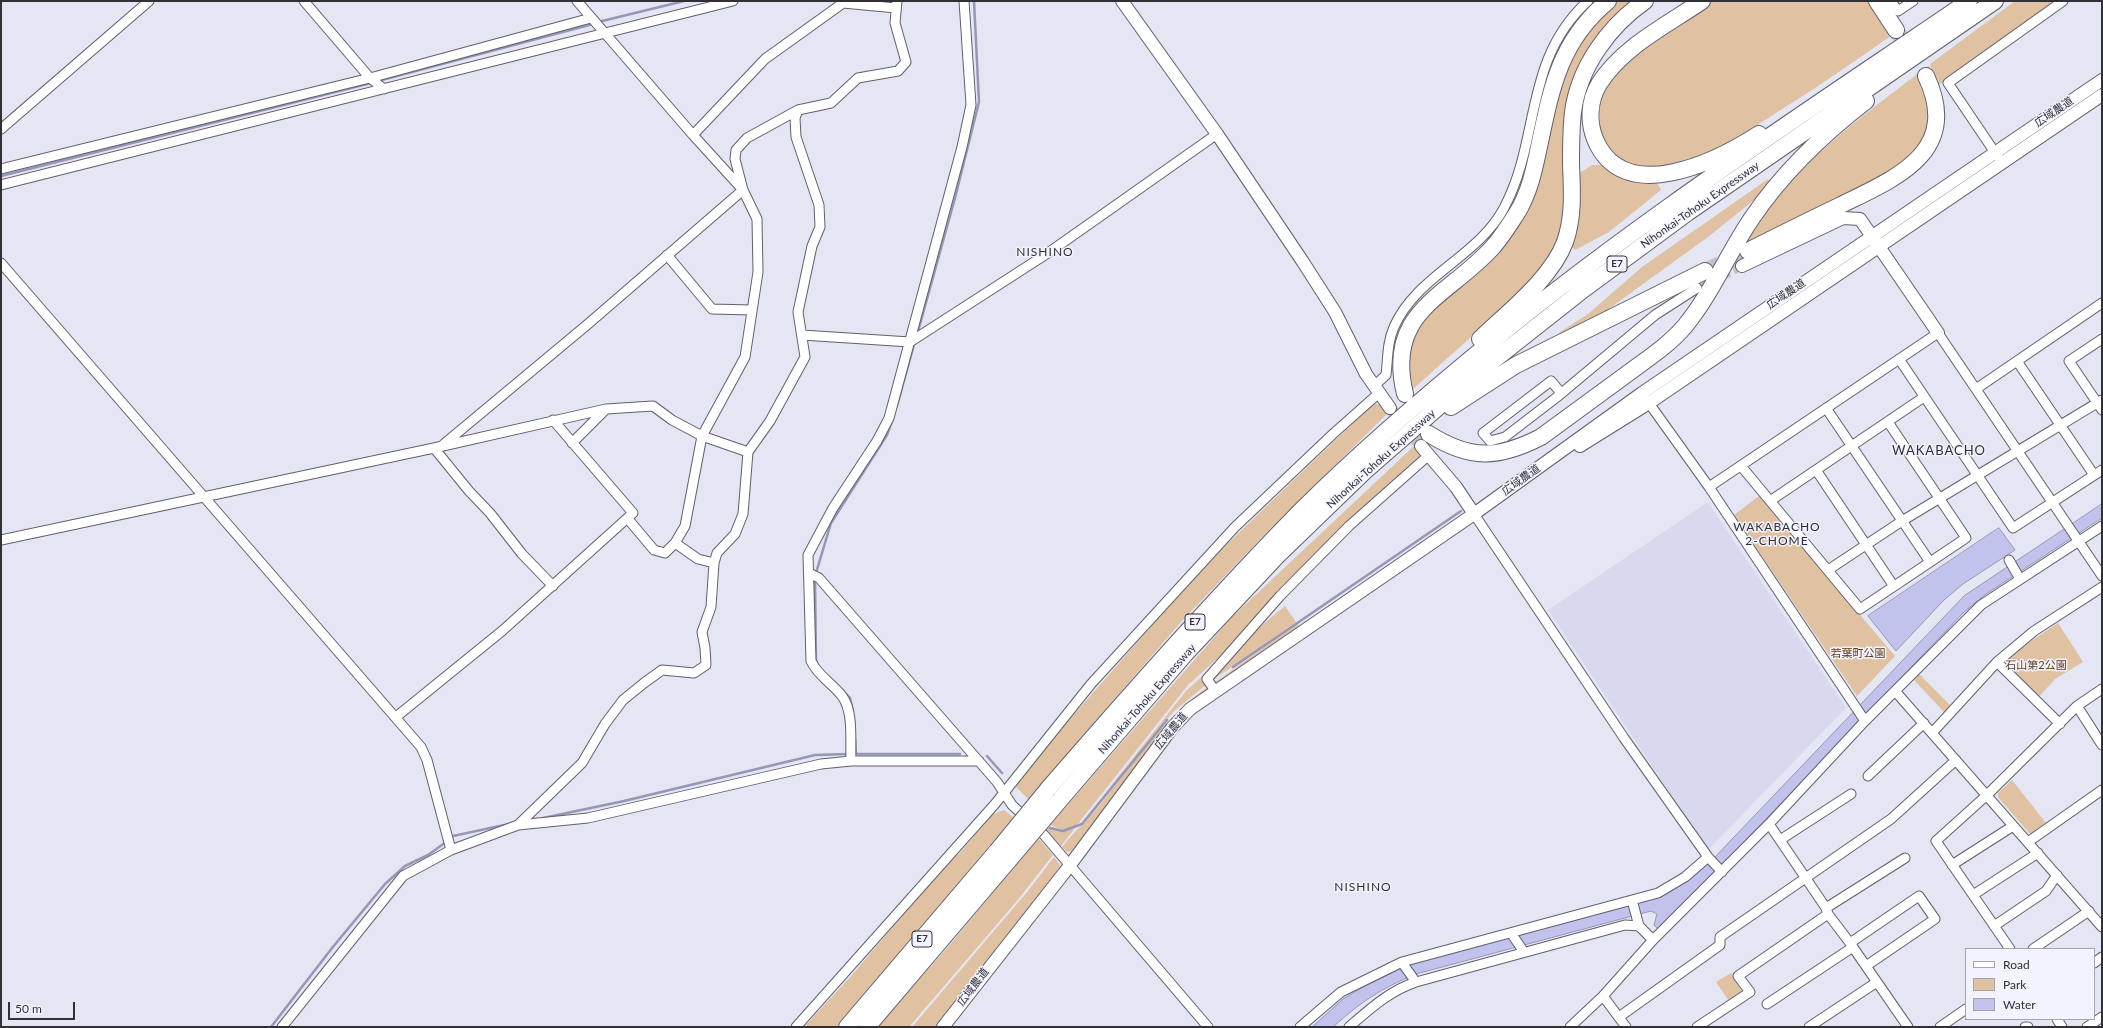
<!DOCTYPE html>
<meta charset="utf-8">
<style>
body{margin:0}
#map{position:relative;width:2103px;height:1028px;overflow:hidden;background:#e5e6f4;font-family:Lato,sans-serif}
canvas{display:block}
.frame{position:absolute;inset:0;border:2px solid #303035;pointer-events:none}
.legend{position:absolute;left:1965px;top:948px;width:130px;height:72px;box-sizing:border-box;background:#f2f3ff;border:1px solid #a4a5ae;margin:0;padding:5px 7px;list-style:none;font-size:12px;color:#303035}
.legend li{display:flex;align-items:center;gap:8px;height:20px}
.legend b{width:20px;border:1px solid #a4a5ae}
.scale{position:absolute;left:8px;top:1002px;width:67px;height:18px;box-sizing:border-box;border:2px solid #303035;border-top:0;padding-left:5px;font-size:12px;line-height:14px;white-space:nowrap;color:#303035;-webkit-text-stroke:3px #f2f3ff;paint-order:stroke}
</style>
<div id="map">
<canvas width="2103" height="1028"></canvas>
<div class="frame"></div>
<ul class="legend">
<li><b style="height:5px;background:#fff"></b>Road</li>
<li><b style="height:11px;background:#e0c1a2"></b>Park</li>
<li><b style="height:11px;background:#c1c3ed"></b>Water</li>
</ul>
<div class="scale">50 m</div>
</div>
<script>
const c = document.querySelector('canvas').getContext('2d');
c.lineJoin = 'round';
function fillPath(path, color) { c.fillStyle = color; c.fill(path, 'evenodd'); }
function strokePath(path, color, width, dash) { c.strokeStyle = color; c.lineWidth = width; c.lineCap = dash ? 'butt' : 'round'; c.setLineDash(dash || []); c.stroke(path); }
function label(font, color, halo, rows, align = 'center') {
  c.font = font + ' Lato,"Noto Sans JP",sans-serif'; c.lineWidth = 3; c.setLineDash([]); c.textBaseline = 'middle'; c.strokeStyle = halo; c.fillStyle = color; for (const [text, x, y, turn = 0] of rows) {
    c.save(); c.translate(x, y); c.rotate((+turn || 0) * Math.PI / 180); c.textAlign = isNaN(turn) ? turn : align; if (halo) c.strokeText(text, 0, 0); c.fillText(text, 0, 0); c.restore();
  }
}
fillPath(new Path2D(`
 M1708 502 1846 708 1708 850 1548 610Z`), '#d7d9ee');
fillPath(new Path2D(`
 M1613 1H1638L1580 71 1567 216 1558 247 1539 272 1481 328 1412 390 1407 358 1414 334 1434 307 1513 233 1566 61 1587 29Z
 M1711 1H1867L1892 35C1855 61 1818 87 1779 111 1746 133 1720 150 1681 162 1673 165 1665 169 1658 169 1641 171 1616 162 1606 148 1596 133 1593 107 1602 90 1619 58 1680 22 1711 1Z
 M2015 1H2058L1937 86 1930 64Z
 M1916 75C1937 122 1931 139 1893 174L1741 246C1786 173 1849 126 1916 75Z
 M1592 165H1605C1619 179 1637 181 1656 181L1661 190 1609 232 1575 250 1568 243 1578 174Z
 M1768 179 1771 184 1764 192 1708 237 1592 321 1562 336 1560 332 1588 314 1642 267Z
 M1373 404H1382L1387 414 1261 538 1181 622 1028 799 1013 784 1156 621 1223 548Z
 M1414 446 1421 454 1420 459 1230 647 1188 685 1077 825 1063 830 1050 825 1231 618Z
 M1759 496 1895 656 1857 696 1734 515Z
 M1285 606 1296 622 1213 680V677L1249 636Z
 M2058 623 2083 662 2055 679 2038 698 2003 664 2012 654Z
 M1297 624 1300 627 1216 685 1214 683Z
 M1218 662 1207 684 1173 712 1084 820 1186 691Z
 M1918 673 1950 705 1945 713 1913 679Z
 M1209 686 1210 689 1167 726 1073 851 1067 852 1062 847C1074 832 1087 820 1099 806 1134 764 1164 717 1209 686Z
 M2012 780 2046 823 2030 834 1998 797V793Z
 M1004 810 1013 817 897 957 836 1027H804L852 975 952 857 959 854 993 814Z
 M1048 827 1063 832 1075 828 1061 846 1045 829Z
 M1038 838 1053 855 1016 902 909 1027H877L948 947Z
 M1054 857 1060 865 1053 877 939 1027H912L1028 891Z
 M1731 973 1742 992 1729 1001 1716 982Z`), '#e0c1a2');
const water = new Path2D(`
 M2102 504V518L1986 594 1964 612 1722 865 1658 929 1654 925 1657 914 1651 911 1416 974C1380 989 1362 1001 1333 1027H1312L1343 999 1363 987 1410 964 1663 894C1682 885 1698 872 1714 858L1964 596Z
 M1999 528 2015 550 1963 584 1944 600 1896 651 1868 616Z`);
fillPath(water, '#c1c3ed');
strokePath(water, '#9697b6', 1);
strokePath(new Path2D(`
 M598 22 684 1
 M378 81 593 24
 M1 176 371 83
 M917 335 955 198 979 102 974 1
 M897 406 915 341
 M816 573 831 523 887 435 893 418
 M815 578 816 660 818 665
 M1233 667 1461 511
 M842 690 850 698 853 711
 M855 738 856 754
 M856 754H960
 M987 756 1002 773
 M543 818 624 801 815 755 849 754
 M1050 828 1063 831 1082 824 1167 720
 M450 839 453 836 509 824
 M271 1027 332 948 385 884 405 866 428 855 446 842`), '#9697b6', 2.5);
strokePath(new Path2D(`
 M1697 288 1742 266`), '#c1c2ce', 9, [9, 4.5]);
strokePath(new Path2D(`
 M1390 408 1421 446`), '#c1c2ce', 12, [12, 6]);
strokePath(new Path2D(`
 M1896 30 1926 76
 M1705 271 1748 251`), '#c1c2ce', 16, [16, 8]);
const street = new Path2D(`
 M304 1 370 78 384 89
 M1891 1 1898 11 1913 1
 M1 129 149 1
 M693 135 765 59 843 3 896 8
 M1998 157 1948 83 2063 1
 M1 169 370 78 591 18
 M1 185 733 1
 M667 255 712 309 752 310
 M1 263 421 747 427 760 451 850
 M802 335 910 342 1048 253 1217 134
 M2102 339 2069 361 2102 410
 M1899 359 2013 528 2102 470
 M2017 361 2094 475
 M1374 386 1386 375C1388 358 1387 343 1394 327 1416 276 1478 257 1504 208 1541 139 1523 60 1588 1
 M1976 389 2102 303
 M1561 393 1551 381 1483 433 1490 441 1505 437 1557 397 1655 315 1697 288
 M1646 399 1709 487 1865 721
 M1826 408 1930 562
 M572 443 606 409
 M444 444 588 324 743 190 693 135 577 1
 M434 448 469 491 490 513 522 554 553 586
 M1741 466 1860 609 1966 538 1888 422
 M1816 470 1893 585
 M1709 487 1938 333 2102 576
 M1770 501 1924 397
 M1474 514 1624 738 1708 857 1722 872
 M628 519 654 550 665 553 675 543 698 559 714 563
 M1 540 434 448 606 409 653 406 672 420 702 436 748 452
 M675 543 685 526 702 436 745 357 758 272 757 219 743 190 735 159 736 150 747 138 798 110
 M2009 560 2020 579
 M1828 570 1902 521 2102 400
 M809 573 819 578 997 782 1012 805 1044 835 1208 1027
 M1997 662 2060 724
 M1895 691 2102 927
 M1216 692 1207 679 1280 596 1349 526 1429 455
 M2077 706 2102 745
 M396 717 502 631 633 513 553 420
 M1932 733 1997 662 2034 631 2102 587
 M851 761C850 741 854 712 842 696 832 683 818 676 811 661L808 555 833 508 877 441 889 418 962 147 971 105 964 1
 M1868 776 1924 723
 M1769 824 1826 908 1828 914 1850 943 1908 1027
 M518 825 582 763 605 724 623 700 644 683 662 670 694 673 706 665 705 648 702 632 711 607 714 563 717 553 735 534 743 514 748 452 770 421 805 357 798 312 812 246 820 227 819 205 796 137 795 118 798 110 831 103 858 78 898 71 906 62 895 23 897 1
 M1780 840 1851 794
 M2028 842 2102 790
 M1952 865 2013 826
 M1973 895 2038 853
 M1632 900 1639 926
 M1826 908 1905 858
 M1994 926 2046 891 2057 875
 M1511 933 1524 952
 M1850 943 1919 896 1935 919 1866 966
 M2010 949 1936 841 1987 795 2077 706 2102 689
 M2033 949 2089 911
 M2094 963 2102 957
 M1403 964 1413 978
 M1603 996 1626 1027
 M1767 1004 1853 947
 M1619 1017 1720 945V937L1891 819 1956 760
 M2057 1019 2062 1027
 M282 1027 403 876 451 850 518 825 588 818 821 764 851 761H979
 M796 1027 995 804 1091 684 1235 527 1334 433 1379 393
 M1300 1027 1341 992 1402 962 1658 893 1685 877 1708 857
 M1349 1027C1370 1009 1389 991 1416 982L1625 925 1639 926 1653 940
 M1570 1027 1603 996 1653 940 1769 824 1865 721 1981 605 2102 526
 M1697 1027 1750 992 1738 976 1828 914
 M1809 1027 1877 982
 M1940 1027 1966 1009
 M2025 1027H2028
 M2087 1027 2102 1017`);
const secondary = new Path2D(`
 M1122 1 1217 134 1303 262 1335 312 1366 374 1390 408
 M1742 266 1843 218 1860 219 1938 333
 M1421 446 1456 487 1474 514
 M1580 446 1649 403 2102 95
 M943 1027 1064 873 1172 728 1190 709 1474 514 1642 393 2102 80`);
const highway = new Path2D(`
 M1702 1C1667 25 1622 47 1599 84 1589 101 1588 121 1595 139 1623 208 1717 161 1759 134
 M1877 1 1896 30
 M1748 251C1779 235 1810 220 1841 205 1896 178 1962 152 1926 76
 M1480 339C1508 312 1551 279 1565 242 1574 216 1572 190 1571 164 1571 147 1571 129 1573 112 1579 67 1609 26 1645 1
 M1405 394C1385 311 1446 298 1492 248 1502 237 1509 225 1517 213 1530 192 1535 166 1540 142 1552 85 1561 40 1608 1
 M1451 407 1516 365 1705 271
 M1429 434C1470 460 1498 459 1541 437 1570 416 1598 395 1627 374 1647 359 1669 345 1685 326 1712 293 1728 253 1752 218 1783 172 1822 135 1866 101
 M1048 789C1124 701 1201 614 1282 530 1339 471 1403 415 1467 362 1625 229 1799 117 1969 1
 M1059 801 1186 653 1277 556 1365 471 1475 375 1584 289 1687 213 1995 1
 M847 1027 997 851
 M867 1027 1009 860`);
strokePath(street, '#60606d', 11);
strokePath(secondary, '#60606d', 14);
strokePath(highway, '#60606d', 18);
strokePath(street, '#fff', 9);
strokePath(secondary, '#fff', 12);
strokePath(highway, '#fff', 16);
const highwayBridge = new Path2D(`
 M997 851 1048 789
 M1009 860 1059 801`);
strokePath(highwayBridge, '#60606d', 18, []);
strokePath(highwayBridge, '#fff', 16);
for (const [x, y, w] of [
 [1617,264,20],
 [1195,622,20],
 [922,939,20]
]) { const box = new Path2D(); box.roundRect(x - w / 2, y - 8, w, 16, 3); c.fillStyle = '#f2f3ff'; c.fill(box); strokePath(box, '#303035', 1); }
label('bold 10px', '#303035', null, [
 ["E7",1617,264],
 ["E7",1195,622],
 ["E7",922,939]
]);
label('11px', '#303035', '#f2f3ff', [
 ["広域農道",2054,112,-34],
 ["Nihonkai-Tohoku Expressway",1700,205,-35],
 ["広域農道",1786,294,-34],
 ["Nihonkai-Tohoku Expressway",1381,459,-42],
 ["広域農道",1521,480,-36],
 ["Nihonkai-Tohoku Expressway",1147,699,-49],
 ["広域農道",1171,731,-50],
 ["広域農道",973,987,-53]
]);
label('11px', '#5e3d16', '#f2f3ff', [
 ["若葉町公園",1858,653],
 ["石山第2公園",2036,665]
]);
c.letterSpacing = '1px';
label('12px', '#303035', '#f2f3ff', [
 ["NISHINO",1045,252],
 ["WAKABACHO",1777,527],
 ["2-CHOME",1777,541],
 ["NISHINO",1363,887]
]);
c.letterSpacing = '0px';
c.letterSpacing = '1px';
label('13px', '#303035', '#f2f3ff', [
 ["WAKABACHO",1939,451]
]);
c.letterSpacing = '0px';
</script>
